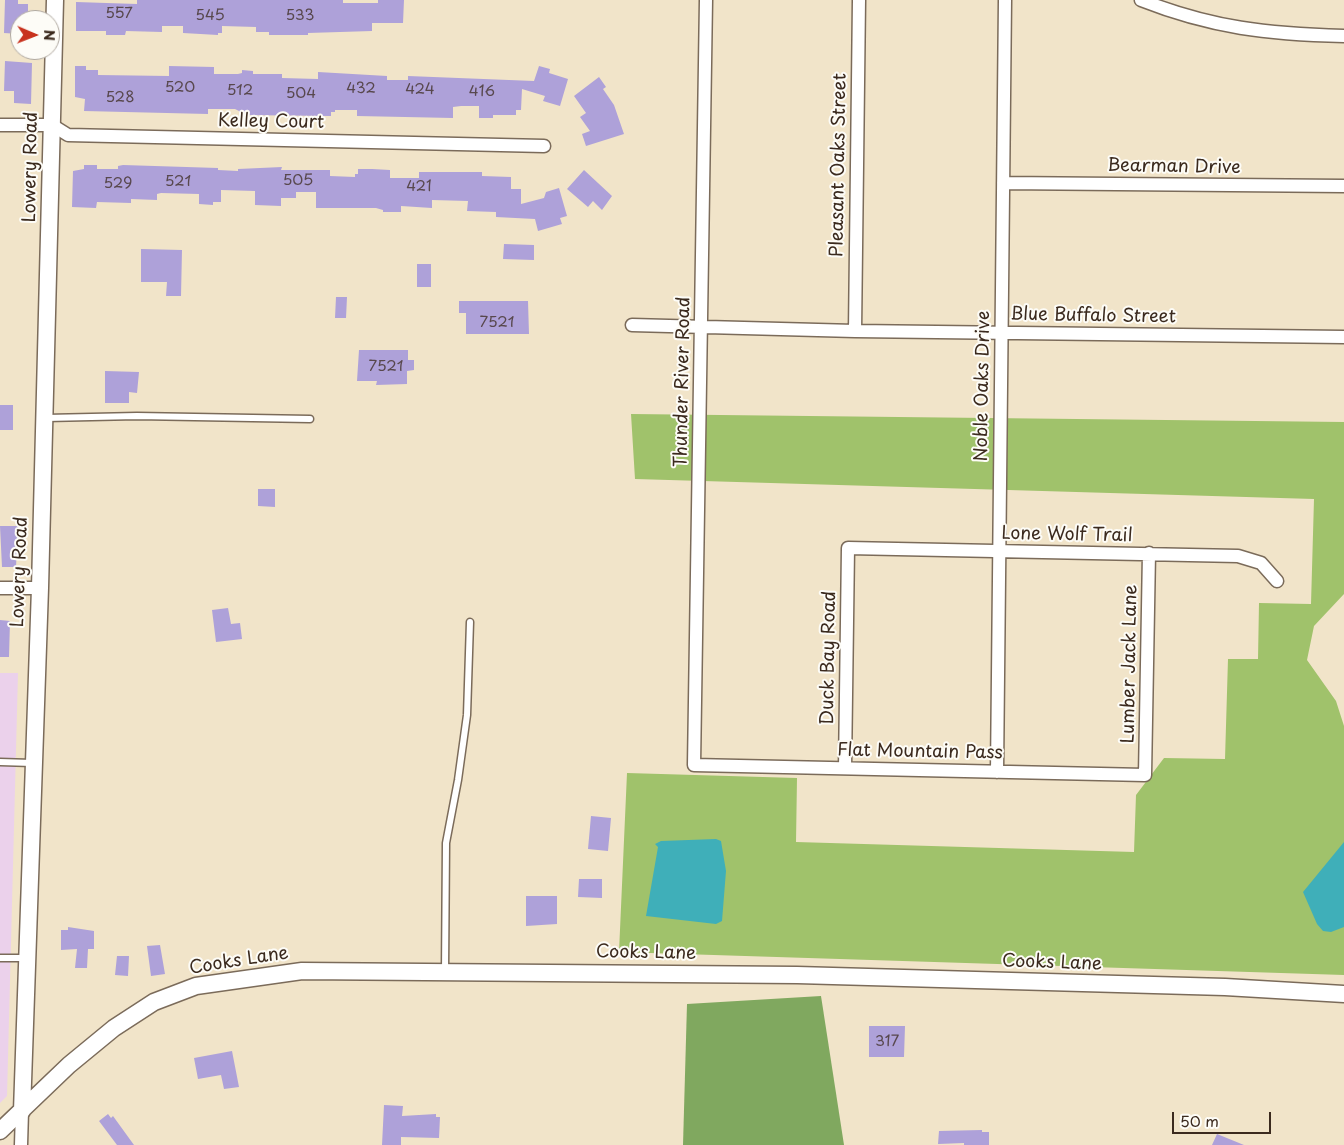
<!DOCTYPE html>
<style>
body{margin:0}
#map{position:relative;width:1344px;height:1145px;overflow:hidden;background:#f1e4c9;font-family:"Playpen Sans",sans-serif}
canvas{display:block}
.north{position:absolute;left:10px;top:10px;width:50px;height:50px;box-sizing:border-box;background:#fdfcf7;border:1px solid #afa8a0;border-radius:50%;rotate:91deg;font-size:14px;font-weight:700;line-height:20px;text-align:center;color:#3b2a1e}
.north::after{content:'';display:block;margin:auto;width:18px;height:22px;background:#c8321e;clip-path:polygon(50% 0,100% 100%,50% 72%,0 100%)}
.scale{position:absolute;left:1172px;top:1112px;width:99px;height:22px;box-sizing:border-box;border:2px solid #3b2a1e;border-top:0;padding-left:6px;font-size:15px;line-height:18px;white-space:nowrap;color:#3b2a1e;-webkit-text-stroke:4px #fdfcf7;paint-order:stroke}
</style>
<div id="map">
<canvas width="1344" height="1145"></canvas>
<div class="north">N</div>
<div class="scale">50 m</div>
</div>
<script>
const c = document.querySelector('canvas').getContext('2d');
c.lineJoin = 'round';
function fillPath(path, color) { c.fillStyle = color; c.fill(path, 'evenodd'); }
function strokePath(path, color, width, dash) { c.strokeStyle = color; c.lineWidth = width; c.lineCap = dash ? 'butt' : 'round'; c.setLineDash(dash || []); c.stroke(path); }
function label(font, color, halo, rows, align = 'center') {
  c.font = font + ' "Playpen Sans",sans-serif'; c.lineWidth = 4; c.setLineDash([]); c.textBaseline = 'middle'; c.strokeStyle = halo; c.fillStyle = color; for (const [text, x, y, turn = 0] of rows) {
    c.save(); c.translate(x, y); c.rotate((+turn || 0) * Math.PI / 180); c.textAlign = isNaN(turn) ? turn : align; if (halo) c.strokeText(text, 0, 0); c.fillText(text, 0, 0); c.restore();
  }
}
fillPath(new Path2D(`
 M0 673H18L7 1096 0 1103Z`), '#ebd1eb');
fillPath(new Path2D(`
 M631 414 1344 422V594L1314 626 1307 660 1336 701 1344 726V975L619 952 627 773 797 778 796 842 1134 852 1136 795 1164 758 1225 759 1228 659H1258L1259 603 1311 604 1314 499 635 479Z`), '#a0c26b');
fillPath(new Path2D(`
 M821 996 844 1145H683L687 1004Z`), '#80a85f');
fillPath(new Path2D(`
 M716 839 721 841 726 871 722 921 716 924 646 916 658 847 655 844 661 841Z
 M1344 842V927L1331 932 1323 931 1317 924 1303 892Z`), '#3fafb9');
fillPath(new Path2D(`
 M5 0H18V4H28V20H20V34L4 33Z
 M137 0H343V3H378V0H404L403 23H372V31L308 33V35H269V32H256V27L222 26V33H218V35L183 33V26H162V32L126 31 125 35H106V31H76V2L137 4Z
 M5 61 32 63 31 104 14 103V91H4Z
 M75 66H86V70H98V75L169 76V66L214 67V74H238L242 73V70L253 71V74H282V78L318 79V72L387 76V80H408V76L534 81 539 66 550 69 549 73 568 79 560 106 543 101 545 96 522 89 521 110H516V115H493V118H479V106H461L453 107V118L357 116V110H335V112H331V116L239 115V111L235 109H208V114L84 111 85 99 75 97Z
 M599 77 606 87 603 89 614 105 624 134 586 146 582 134 590 131 580 117 586 113 574 96Z
 M84 165H97V169H118V166L123 165 218 168V170L238 171V169L282 167 281 170H330V176L355 177V174H358V169H372L390 170V178H419V172H482V176L511 177V189H521V204L544 198 546 192 559 188 567 216 560 218 562 224 538 231 535 219 496 217V212L467 211 468 201 432 200V208L401 206V212H383V210L376 208H316V192H296V198H281V206L255 205V191L221 190V202H213V205L199 204V194L161 193 157 194V200L131 199V203L97 202 96 208 72 207 73 171 84 169Z
 M584 170 612 196 602 210 593 201 588 207 567 189Z
 M504 244 534 245V260L503 259Z
 M141 249 182 250 181 296H166L167 282H141Z
 M417 264H431V287H417Z
 M336 297H347L346 318H335Z
 M459 301H528L529 334H466V313H459Z
 M359 350H408V360H414V370L407 371V384L376 385 377 381H357Z
 M105 371 139 372 137 393 129 392V403H105Z
 M0 405H13V430H0Z
 M258 489H275V507L258 506Z
 M0 526H18L16 567H2Z
 M228 608 231 624 240 623 242 639 216 642 212 610Z
 M0 620 10 621 9 657H0Z
 M591 816 611 818 608 851 588 849Z
 M579 879H602V898L578 897Z
 M526 896H557V924L526 926Z
 M68 927 94 931V949H88L87 968H75L77 949 61 950V930H68Z
 M160 945 165 974 151 976 147 946Z
 M117 956H129L128 976 115 975Z
 M869 1026H905L904 1057H869Z
 M232 1051 239 1087 224 1089 221 1075 198 1079 194 1058Z
 M384 1105 403 1106 402 1116 436 1114V1117H440L439 1138 401 1137V1145H382Z
 M108 1114 111 1118 113 1116 134 1145H117L99 1121Z
 M982 1130V1132H989V1145H964V1143L938 1144 939 1131Z
 M1217 1134 1244 1145H1212Z`), '#aea1d9');
const service = new Path2D(`
 M46 418 137 416 310 419
 M0 762 32 763
 M0 958H26
 M445 972 446 843 458 780 467 715 470 622`);
const minor = new Path2D(`
 M706 0 694 765 1145 775 1149 553
 M1141 0C1212 28 1268 34 1344 36
 M0 125H52L68 135 544 146
 M1003 183 1344 186
 M632 325 855 331 1344 337
 M855 331 859 0
 M0 588H40
 M845 768 848 548 1238 556 1261 563 1277 581
 M997 772 1005 0
 M21 1145 22 1111`);
const tertiary = new Path2D(`
 M22 1111 40 588 55 0
 M0 1131 69 1065 114 1028 154 1002 196 986 302 971 797 975 1225 987 1344 994`);
strokePath(service, '#7b6b5a', 9);
strokePath(minor, '#7b6b5a', 15);
strokePath(tertiary, '#7b6b5a', 19);
strokePath(service, '#fff', 6);
strokePath(minor, '#fff', 12);
strokePath(tertiary, '#fff', 16);
label('15px', '#58484d', null, [
 ["557",119,14],
 ["545",210,16],
 ["533",300,16],
 ["520",180,88],
 ["432",361,89],
 ["424",420,90],
 ["512",240,91],
 ["416",482,92],
 ["504",301,94],
 ["528",120,98],
 ["505",298,181],
 ["521",178,182],
 ["529",118,184],
 ["421",419,187],
 ["7521",497,323],
 ["7521",386,367],
 ["317",887,1042]
]);
label('18px', '#3b2a1e', '#fdfcf7', [
 ["Kelley Court",271,122,1],
 ["Pleasant Oaks Street",839,165,-89],
 ["Lowery Road",31,167,-89],
 ["Bearman Drive",1174,167,1],
 ["Blue Buffalo Street",1093,316,1],
 ["Thunder River Road",683,382,-89],
 ["Noble Oaks Drive",983,386,-89],
 ["Lone Wolf Trail",1067,535,1],
 ["Lowery Road",20,572,-88],
 ["Duck Bay Road",829,658,-89],
 ["Lumber Jack Lane",1130,664,-89],
 ["Flat Mountain Pass",920,752,1],
 ["Cooks Lane",646,953,1],
 ["Cooks Lane",239,961,-9],
 ["Cooks Lane",1052,963,2]
]);
</script>
